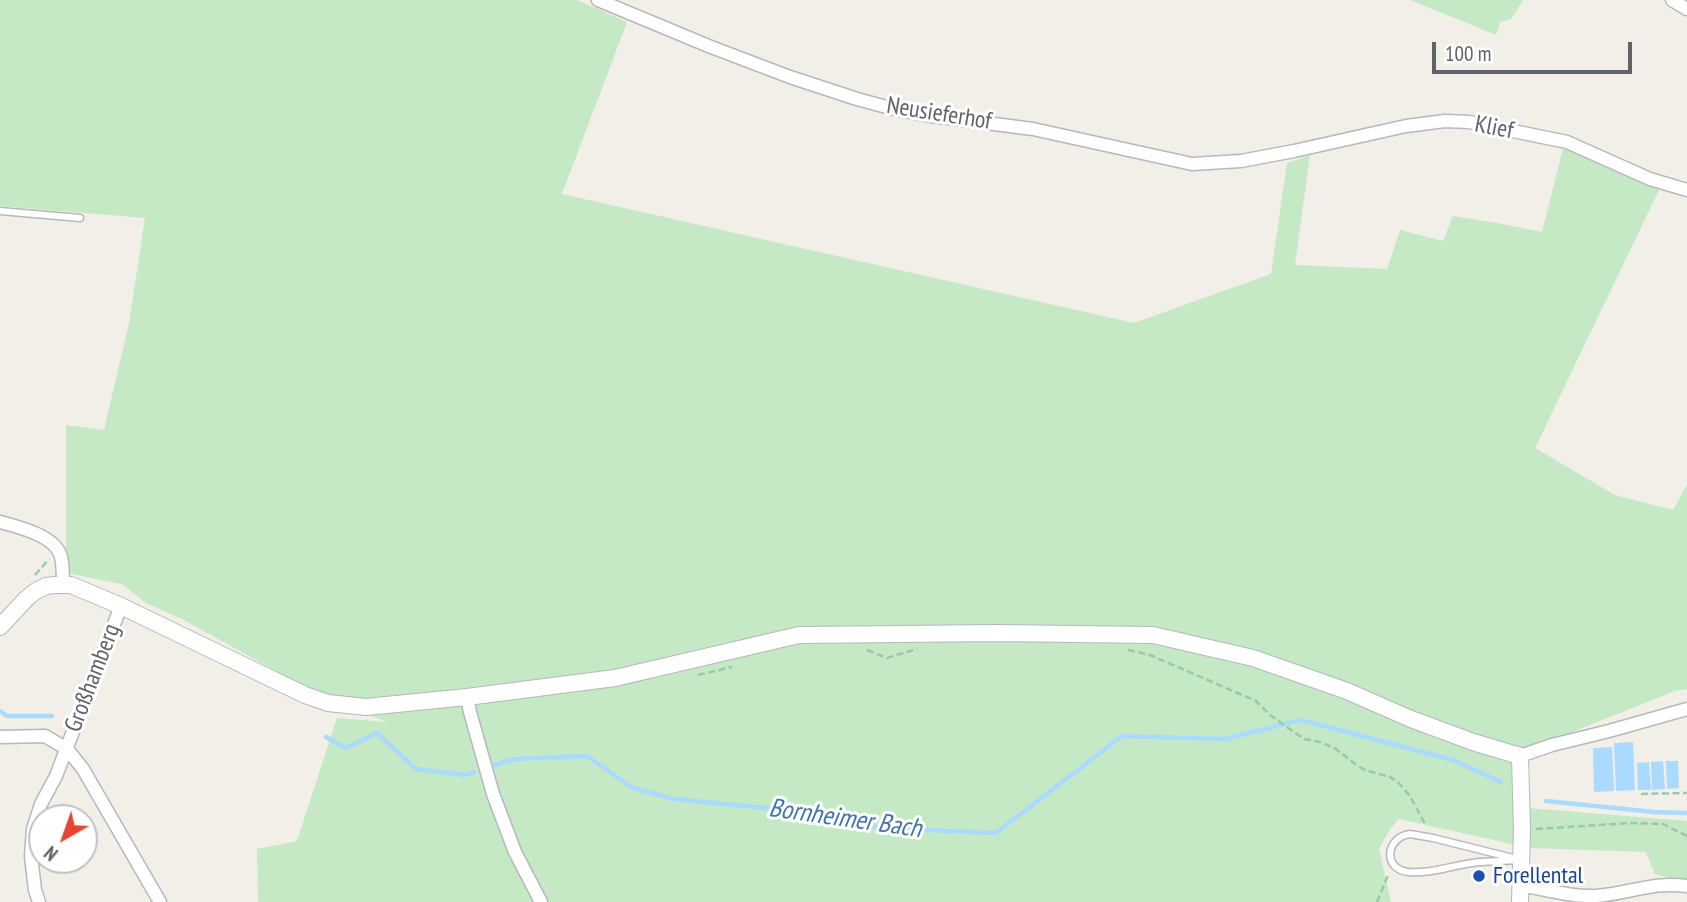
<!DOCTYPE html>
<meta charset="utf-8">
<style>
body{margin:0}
#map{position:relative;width:1687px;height:902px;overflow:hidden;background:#f1efe8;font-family:"PT Sans Narrow",sans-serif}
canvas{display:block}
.north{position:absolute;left:28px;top:804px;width:70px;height:70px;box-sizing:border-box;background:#fff;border:2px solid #bfc1c3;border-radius:50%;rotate:220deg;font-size:19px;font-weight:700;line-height:28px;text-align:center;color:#5f6368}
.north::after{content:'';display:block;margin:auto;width:24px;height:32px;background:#ea4335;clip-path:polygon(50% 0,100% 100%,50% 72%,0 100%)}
.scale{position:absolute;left:1432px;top:42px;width:200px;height:32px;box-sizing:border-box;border:4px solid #5f6368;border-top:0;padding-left:9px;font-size:21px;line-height:24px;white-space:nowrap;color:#5f6368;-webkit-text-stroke:5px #fff;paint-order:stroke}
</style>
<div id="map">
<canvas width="1687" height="902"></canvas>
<div class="north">N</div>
<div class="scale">100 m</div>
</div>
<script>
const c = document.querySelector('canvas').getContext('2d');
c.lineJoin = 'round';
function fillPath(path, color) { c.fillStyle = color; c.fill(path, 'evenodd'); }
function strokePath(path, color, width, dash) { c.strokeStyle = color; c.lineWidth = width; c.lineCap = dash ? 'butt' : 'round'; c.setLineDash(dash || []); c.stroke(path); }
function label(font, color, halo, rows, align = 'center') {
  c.font = font + ' "PT Sans Narrow",sans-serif'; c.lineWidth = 6; c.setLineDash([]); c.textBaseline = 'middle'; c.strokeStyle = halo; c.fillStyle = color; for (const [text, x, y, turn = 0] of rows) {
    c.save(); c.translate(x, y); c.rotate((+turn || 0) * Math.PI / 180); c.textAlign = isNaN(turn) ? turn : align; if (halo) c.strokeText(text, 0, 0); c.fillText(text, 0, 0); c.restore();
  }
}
fillPath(new Path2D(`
 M0 0H577L627 22 562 194 1134 323 1271 274 1287 163 1310 155 1295 265 1387 269 1400 230 1443 241 1453 216 1497 223 1542 232 1564 145 1659 190 1535 448 1615 495 1673 510 1687 485V689L1675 691 1525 751 1528 808 1687 821V883L1655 874 1646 852 1530 848 1399 819 1390 829 1379 849 1391 902H258L257 849 297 841 337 718 387 722 326 699 184 620 146 603 122 584 66 573V425L104 430 129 323 145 218 0 206Z
 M1410 0H1523L1511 19 1500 22 1496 35Z`), '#c5e8c5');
fillPath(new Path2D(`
 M1633 742 1635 790 1616 791 1614 743Z
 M1612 747 1614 791 1594 792 1593 748Z
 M1663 761 1665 789 1652 790 1651 762Z
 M1666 761H1678L1679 788 1667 789Z
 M1649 762 1651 790H1638L1637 763Z`), '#aadaff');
strokePath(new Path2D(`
 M0 711 7 716H52
 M326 737 346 748 377 733 416 769 465 775 474 772
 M492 766 515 759 587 756 633 788 674 799 797 811 880 828 996 833 1122 736 1225 739 1301 720 1453 760 1501 782
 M1546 801 1654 812 1687 813`), '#aadaff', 4.5);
const service = new Path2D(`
 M0 211 80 218
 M1410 834 1433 838 1521 860C1505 861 1488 861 1472 863 1451 866 1429 874 1408 872 1382 869 1386 837 1410 834Z`);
const minor = new Path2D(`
 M598 0 711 47 790 77 857 99 894 109 932 116 1033 129 1192 164 1241 161 1294 151 1406 126 1445 121 1469 122 1567 142 1650 179 1687 190
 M1672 0 1687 9
 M0 522C19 527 56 536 61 557 63 565 63 576 63 585
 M467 697 470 712 493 794 515 852 541 902
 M0 737 45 736 67 749 83 769 160 902
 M1520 756 1552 745 1609 731 1687 709
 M1520 885C1545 889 1570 897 1596 896 1628 894 1653 881 1687 886
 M39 902 35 890 31 856 33 829 41 804 56 776 121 606`);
const tertiary = new Path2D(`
 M0 627 27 598 36 591 46 586 55 585H71L121 606 305 695 328 703 366 707 467 697 615 678 799 635 998 633 1153 635 1253 658 1347 691 1411 719 1473 742 1520 756 1522 830 1520 902`);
strokePath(service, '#b5b8bc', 9);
strokePath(minor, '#b5b8bc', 15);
strokePath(tertiary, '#b5b8bc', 18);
strokePath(new Path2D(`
 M35 575 49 559
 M867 650 887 658 917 649
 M1128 650 1150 655 1256 701 1270 715 1304 739 1320 742 1336 749 1355 764 1365 770 1390 777 1398 782 1410 796 1426 826
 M698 675 732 667
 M1641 794 1687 793
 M1536 829 1631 823 1663 824 1687 836
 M1377 902 1389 873`), '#9cc7a9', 2.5, [7, 3.5]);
strokePath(service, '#fff', 6);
strokePath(minor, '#fff', 12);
strokePath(tertiary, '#fff', 16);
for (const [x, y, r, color] of [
 [1479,876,7,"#1a4fb4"]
]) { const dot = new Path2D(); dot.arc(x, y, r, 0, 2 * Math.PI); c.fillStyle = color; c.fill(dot); strokePath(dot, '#fff', 2.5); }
label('24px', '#5f6368', '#fff', [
 ["Neusieferhof",939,114,9],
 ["Klief",1494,128,11],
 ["Großhamberg",93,678,-69]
]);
label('24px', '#164399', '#fff', [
 ["Forellental",1493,876]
], 'left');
label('italic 26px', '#4174aa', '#fff', [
 ["Bornheimer Bach",845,819,8]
]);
</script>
